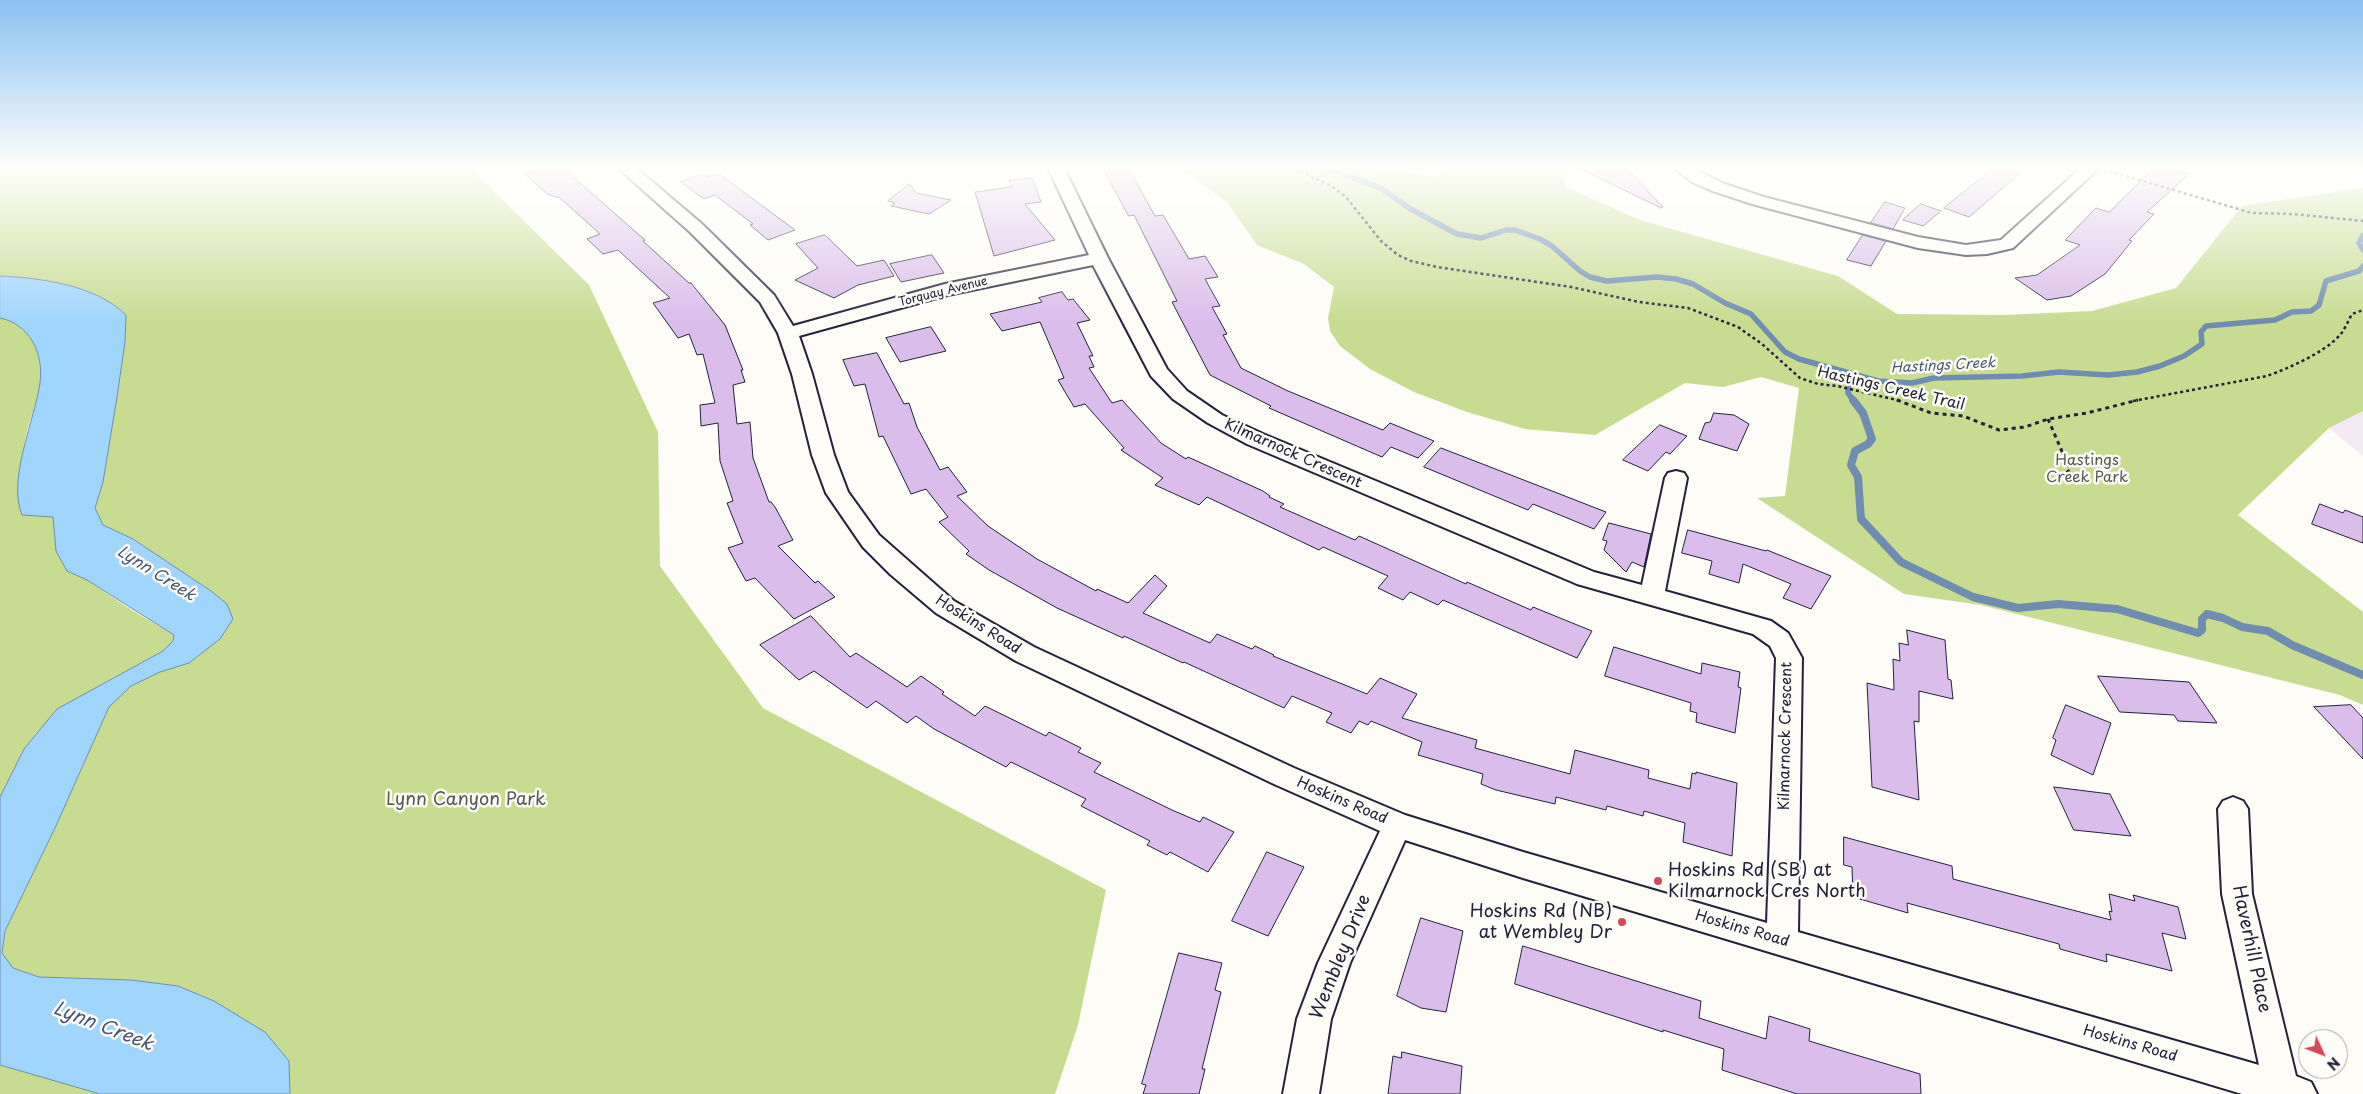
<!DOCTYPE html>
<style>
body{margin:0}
#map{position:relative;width:2363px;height:1094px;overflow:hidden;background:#fdfcf7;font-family:"Playpen Sans",sans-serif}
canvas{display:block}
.north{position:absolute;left:2298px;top:1029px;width:50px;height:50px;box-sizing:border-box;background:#fdfcf7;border:1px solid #a5a5ac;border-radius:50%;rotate:133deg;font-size:14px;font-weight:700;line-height:20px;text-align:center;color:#22223b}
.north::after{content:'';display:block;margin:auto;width:18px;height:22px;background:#d1495b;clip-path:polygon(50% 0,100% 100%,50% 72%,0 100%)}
</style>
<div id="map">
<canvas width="2363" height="1094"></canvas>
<div class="north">N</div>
</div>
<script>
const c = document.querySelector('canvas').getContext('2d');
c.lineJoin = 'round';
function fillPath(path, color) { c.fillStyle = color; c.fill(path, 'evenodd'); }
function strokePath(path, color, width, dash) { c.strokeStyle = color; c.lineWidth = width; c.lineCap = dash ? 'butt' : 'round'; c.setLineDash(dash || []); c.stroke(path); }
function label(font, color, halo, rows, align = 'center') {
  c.font = font + ' "Playpen Sans",sans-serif'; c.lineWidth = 5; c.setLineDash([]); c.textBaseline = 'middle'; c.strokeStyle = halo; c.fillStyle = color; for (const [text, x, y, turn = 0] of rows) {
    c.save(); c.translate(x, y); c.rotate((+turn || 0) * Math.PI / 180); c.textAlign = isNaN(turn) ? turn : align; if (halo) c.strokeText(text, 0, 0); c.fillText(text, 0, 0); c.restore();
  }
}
fillPath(new Path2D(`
 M2363 411V456L2329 428Z`), '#f3e9f3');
fillPath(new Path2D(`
 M0 168H470L589 285 658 432 660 566 763 708 1106 890 1078 1025 1055 1094H290L289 1061 214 1001 178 986 131 980 39 977 13 968 2 953 5 931 55 828 109 707 131 686 160 672 189 663 220 639 211 591 133 539 103 525 95 508 103 482 117 397 125 342 126 315C95 285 41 278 0 276Z
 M1179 168H1371L1437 177 1448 168H1560L1566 187 1640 220 1838 276 1897 314 2005 315 2092 311 2176 288 2242 206 2363 188V411L2329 428 2238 515 2363 612V705L2340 695 1981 605 1904 594 1757 498 1785 496 1799 388 1761 377 1723 387 1685 383 1595 435 1525 429 1467 412 1414 392 1370 369 1340 346 1330 331 1328 318 1334 287 1304 264 1257 245 1227 202Z
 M0 318C30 324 44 354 40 383 38 401 30 418 26 435 23 448 22 461 21 474 19 489 16 501 22 515L53 517 67 571 87 580 130 609 174 635 173 641 163 651 57 709 24 749 0 797Z
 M0 1065 100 1094H0Z`), '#c8dc91');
const water = new Path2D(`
 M0 276C41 278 96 285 126 315L125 342 117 397 103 482 95 508 103 525 133 539 211 591 227 604 233 619 220 639 189 663 160 672 131 686 109 707 55 828 5 931 2 953 13 968 39 977 131 980 178 986 214 1001 265 1032 289 1061 290 1094H100L0 1065V797L24 749 57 709 163 651 173 641 174 635 87 580 67 571 56 551 53 517 22 515C7 480 35 419 40 383 44 354 30 324 0 318Z`);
fillPath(water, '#a0d5fe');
strokePath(water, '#6e8db0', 1);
strokePath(new Path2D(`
 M1326 168 1381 188 1409 208 1457 234 1481 238 1506 230H1515L1540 239 1552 246 1580 271 1590 277 1607 281 1657 277 1676 279 1693 284 1725 303 1751 314 1785 352 1799 359 1878 381 1912 383 1934 378 2022 376 2059 372 2108 375 2137 372 2160 366 2184 356 2202 344 2201 332 2206 326 2275 320 2292 312 2311 311 2319 305 2326 281 2359 271 2363 266
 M2363 235 2359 243 2363 250
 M1849 374 1848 393 1854 401`), '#6e8db0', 5.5);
strokePath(new Path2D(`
 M1853 400 1863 413 1872 439 1868 444 1855 451 1851 465 1858 477 1861 519 1901 562 1973 597 2018 608 2058 604 2117 609 2198 633 2202 630V619L2207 614 2223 618 2242 627 2268 631 2292 645 2363 675`), '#6e8db0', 8);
const building = new Path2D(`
 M542 168H563L645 240 643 241 689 283H691L725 325 743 370H741L745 382 733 385 737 424 750 422 753 458 769 502H771L775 507 793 540 778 546 815 583 818 581 835 597 794 619 755 578 746 581 728 548 743 543 727 503 733 501 720 461 718 423 701 426 700 405 715 403 703 354 697 355 689 334 678 338 653 303 670 298 618 250 603 254 587 239 600 234 560 198 547 194 525 174Z
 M1103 168H1126L1131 175H1132L1155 216 1163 215 1189 259 1205 256 1218 277 1205 279 1220 306 1212 307 1227 334 1223 335 1241 368 1288 391 1383 430 1390 423 1434 441 1418 458 1391 447 1382 457 1269 408 1271 406 1210 375 1172 302 1177 301 1134 215 1129 216Z
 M1579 168H1626L1663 207 1662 208Z
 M1994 168H2026L1969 217 1944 208Z
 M2154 168H2171L2189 174 2147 212 2154 214 2129 240 2132 241 2105 274 2071 296 2047 300 2015 278 2037 275 2080 245 2065 240 2096 208 2109 212Z
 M703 174 706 177 719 174 795 230 768 240 750 225 753 224 715 195 704 199 681 182Z
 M1032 178 1041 202 1025 204 1055 240 994 256 975 192 1012 187 1009 181Z
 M910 184 916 193 951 200 929 214 891 206 895 203 888 201Z
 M1885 202 1905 208 1893 229 1871 223Z
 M1921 204 1941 211 1923 226 1903 220Z
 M825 235 857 266 884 260 894 276 858 285 834 298 795 280 818 268 796 244Z
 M1863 235 1886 241 1871 266 1847 260Z
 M932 255 944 273 901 282 890 264Z
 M1062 292 1068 300 1073 299 1090 320 1077 323 1093 356H1089L1094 367 1089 368 1112 403 1122 400 1161 443 1186 459 1188 457 1263 491 1270 496 1269 497 1284 504 1280 507 1355 540 1359 536 1466 584 1467 582 1531 610 1533 607 1592 631 1577 658 1443 600 1438 605 1410 592 1403 600 1378 588 1388 576 1323 547 1319 550 1207 497 1199 505 1155 485 1163 478 1121 450 1124 448 1085 404 1074 407 1058 380 1064 378 1040 322 1002 331 990 314 1042 302 1039 298Z
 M931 327 946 351 900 362 886 338Z
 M877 353 904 404 909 403 917 427 940 470 948 467 967 492 957 496 988 526 1037 559 1096 591 1097 589 1128 603 1155 575 1167 586 1143 613 1210 643 1217 634 1252 649 1255 646 1274 655 1273 656 1367 694 1380 678 1417 694 1402 718 1477 740 1475 748 1570 774 1575 750 1649 770 1648 778 1690 789 1692 773 1696 774V772L1737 783 1732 856 1683 842 1685 823 1644 811 1643 816 1607 806 1606 810 1556 797 1555 804 1496 790 1481 784 1483 774 1418 755 1422 742 1371 721 1368 725 1359 721 1351 733 1326 722 1332 713 1292 696 1284 708 1184 662 1183 663 1124 636 1123 638 1057 608 989 570 966 554 969 551 939 522 948 517 926 489 911 494 883 436 879 437 865 384 854 386 843 360Z
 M1714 413 1734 415 1749 424 1737 451 1699 439 1705 423 1710 422Z
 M1660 425 1687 436 1670 454 1666 452 1648 471 1623 460Z
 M1441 448 1498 470 1606 512 1594 529 1533 504 1528 510 1424 467Z
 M2320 504 2343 513 2345 510 2363 517V543L2312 524Z
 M1609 523 1651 534 1644 567 1632 562 1626 572 1604 550 1607 541 1603 540Z
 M1688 530 1766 551 1767 550 1831 576 1811 609 1783 598 1791 584 1743 564 1739 583 1709 574 1712 561 1682 553Z
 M811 616 850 657 856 653 907 687 921 676 944 692 942 694 975 716 985 706 1046 736 1049 732 1081 748 1078 752 1101 763 1094 772 1172 810 1200 822 1203 817 1234 832 1208 872 1170 852 1167 855 1147 845 1150 841 1081 806 1086 799 1011 762 1006 767 934 729 916 716 907 723 876 701 867 708 814 671 799 680 760 645Z
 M1907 630 1945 640 1948 679 1951 680 1953 699 1919 691V722L1914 721 1919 800 1872 787 1867 683 1894 690 1893 659 1900 661 1899 643 1908 645Z
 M1614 647 1701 674 1702 663 1740 672 1738 687 1741 688 1735 733 1696 722 1697 713 1690 711 1691 703 1605 676Z
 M2098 676 2189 682 2217 723 2178 721 2174 715 2120 712Z
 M2066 705 2111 723 2093 775 2051 755 2056 740 2053 738Z
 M2351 705 2363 718V759L2314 707Z
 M2054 787 2110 794 2131 836 2074 830Z
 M1844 837 1952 866 1953 879 2111 920 2109 911 2112 912 2109 894 2135 901 2133 895 2178 907 2186 939 2162 933 2172 971 2106 954 2107 962 2060 949 2059 944 1907 903 1908 913 1853 897 1852 867 1844 865Z
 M1267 852 1304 867 1268 936 1232 921Z
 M1421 918 1463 931 1446 1012 1421 1008 1397 996Z
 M1523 946 1701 1001 1699 1018 1766 1039 1769 1016 1810 1029 1809 1041 1920 1074 1921 1094H1797L1722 1070 1724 1049 1663 1030V1032L1515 984Z
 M1179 953 1222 963 1215 990 1221 992 1202 1069H1205L1199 1094H1143L1146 1085 1142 1084Z
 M1402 1052 1462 1066 1460 1094H1388L1393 1056 1401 1058Z`);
fillPath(building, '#dbbdeb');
strokePath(building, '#22223b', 1);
const street = new Path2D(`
 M618 168H636L702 224 774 295 793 326 945 284 1089 255 1048 168H1064L1108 258 1167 369 1187 391 1222 415 1263 434 1594 572 1642 585 1665 478 1668 473 1676 471 1684 473 1687 478 1665 591 1771 621 1788 633 1802 658 1798 932 2259 1065 2222 894 2218 809 2223 801 2233 797 2243 801 2248 809 2252 894 2296 1076 2311 1082 2317 1094H2242L1523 878 1405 840 1350 963 1331 1019 1319 1094H1283L1297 1019 1318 963 1380 831 1274 784 1016 661 936 613 890 574 863 547 826 493 812 455 792 374 778 333 760 302 690 232ZM1093 265 1151 376 1173 399 1208 423 1247 444 1577 584 1753 634 1770 646 1776 658 1767 923 1523 852 1405 815 1294 768 1034 647 954 601 879 535 848 492 834 455 812 374 799 336 948 295Z
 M1674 168H1694L1722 183 1764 197 1918 237 1966 245 2001 240 2081 168H2099L2013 248 1987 254 1966 255 1918 248 1752 204 1710 190 1692 182Z`);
strokePath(street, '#22223b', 4);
strokePath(new Path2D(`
 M1295 168 1331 186 1346 197 1381 241 1398 255 1411 261 1437 267 1571 287 1639 302 1688 308 1738 327 1762 344 1800 378 1818 384 1837 386 1901 401
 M2109 171 2252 213 2293 214 2363 221
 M2133 401 2267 376C2289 368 2324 353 2340 335 2345 329 2348 321 2352 314L2363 310`), '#22223b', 2.5, [3, 3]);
strokePath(new Path2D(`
 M1897 400 1931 413 1963 416 1999 430 2025 427 2048 419 2087 413 2138 400
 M2048 419 2070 470 2062 476`), '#22223b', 3, [4, 4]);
fillPath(street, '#fdfcf7');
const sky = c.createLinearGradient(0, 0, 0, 322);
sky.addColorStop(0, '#8bc1f1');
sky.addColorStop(0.52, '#fefefb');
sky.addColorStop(1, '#fefefb00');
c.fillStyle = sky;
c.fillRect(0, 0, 2363, 322);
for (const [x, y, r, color] of [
 [1658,881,5,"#d1495b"],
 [1622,922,5,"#d1495b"]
]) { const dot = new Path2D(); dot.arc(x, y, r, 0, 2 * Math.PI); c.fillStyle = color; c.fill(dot); strokePath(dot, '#fdfcf7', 2); }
label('12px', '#22223b', '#fdfcf7', [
 ["Torquay Avenue",943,292,-14]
]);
label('italic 14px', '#485876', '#fdfcf7', [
 ["Hastings Creek",1943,366,-3]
]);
label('15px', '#22223b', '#fdfcf7', [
 ["Hastings Creek Trail",1891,389,13],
 ["Kilmarnock Crescent",1293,454,24],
 ["Hoskins Road",978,625,32],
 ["Kilmarnock Crescent",1786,736,-89],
 ["Hoskins Road",1342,801,23],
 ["Hoskins Road",1742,929,16],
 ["Hoskins Road",2130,1044,16]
]);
label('15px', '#545a55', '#fdfcf7', [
 ["Hastings",2087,461],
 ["Creek Park",2087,478]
]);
label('italic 16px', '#485876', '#fdfcf7', [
 ["Lynn Creek",156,574,32]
]);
label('18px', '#545a55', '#fdfcf7', [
 ["Lynn Canyon Park",466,800]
]);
label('18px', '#22223b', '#fdfcf7', [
 ["Hoskins Rd (SB) at",1668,871],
 ["Kilmarnock Cres North",1668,892],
 ["Hoskins Rd (NB)",1612,912,"right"],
 ["at Wembley Dr",1612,933,"right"]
], 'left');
label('18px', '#22223b', '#fdfcf7', [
 ["Haverhill Place",2251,949,78],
 ["Wembley Drive",1341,957,-68]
]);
label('italic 19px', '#485876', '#fdfcf7', [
 ["Lynn Creek",103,1027,21]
]);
</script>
